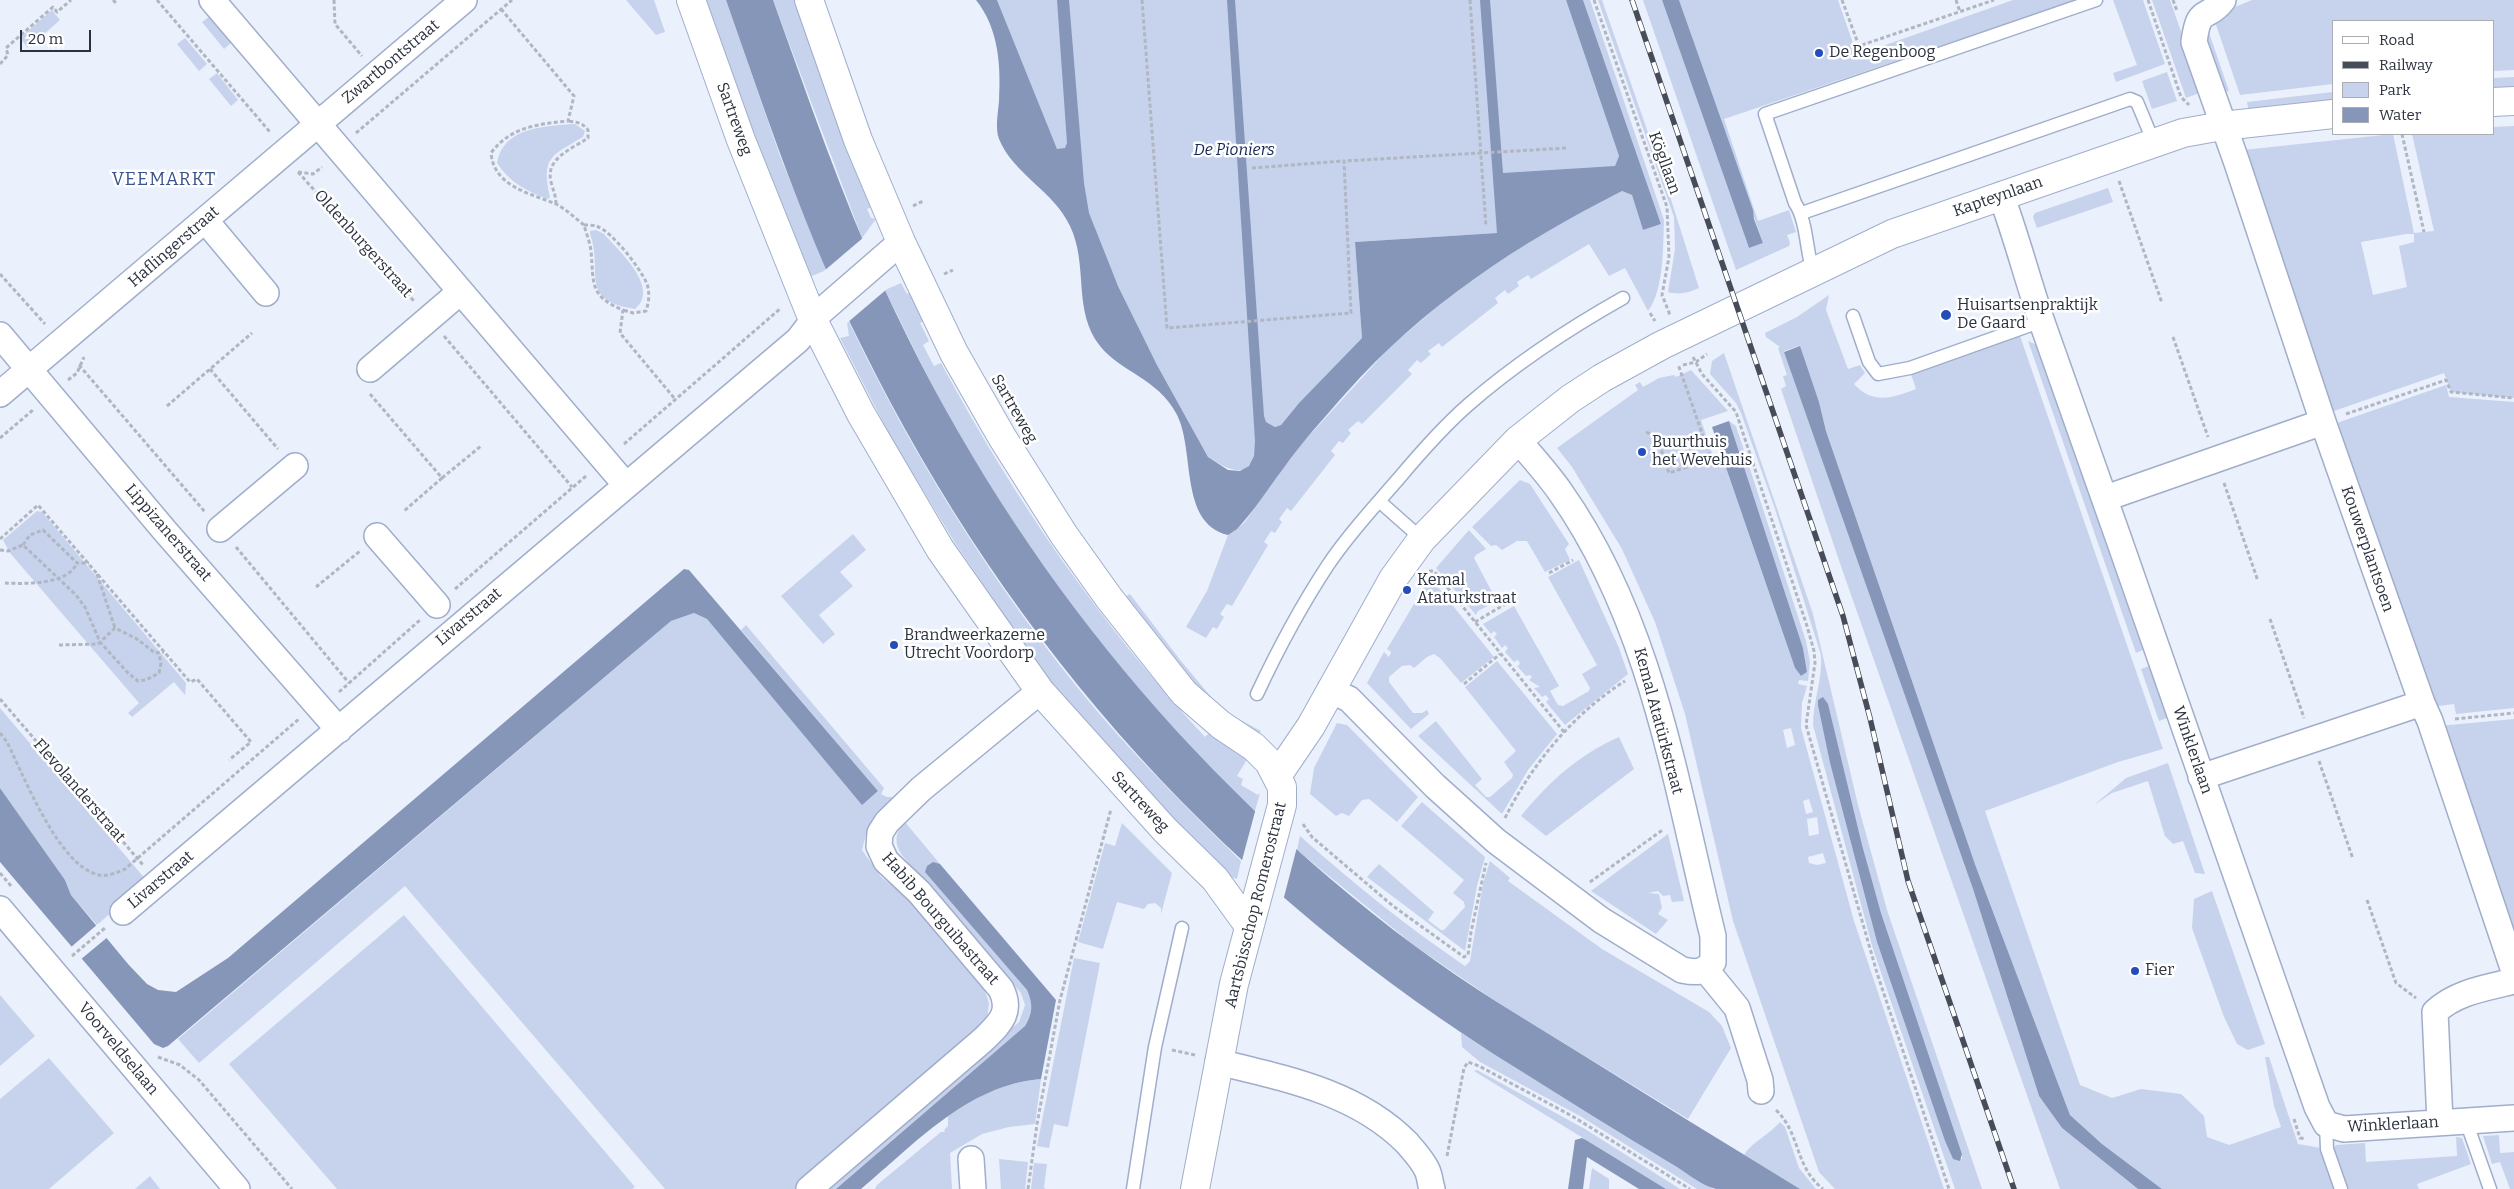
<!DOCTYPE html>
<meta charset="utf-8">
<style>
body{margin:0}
#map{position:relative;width:2514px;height:1189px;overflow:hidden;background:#eaf0fc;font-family:Bitter,serif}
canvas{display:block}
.legend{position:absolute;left:2332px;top:20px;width:162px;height:115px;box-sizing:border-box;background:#fff;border:1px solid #aaadb1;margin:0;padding:6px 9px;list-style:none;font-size:15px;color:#2b313d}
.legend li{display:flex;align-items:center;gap:10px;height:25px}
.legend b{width:25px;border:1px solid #aaadb1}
.scale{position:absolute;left:20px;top:30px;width:71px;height:22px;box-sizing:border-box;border:2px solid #2b313d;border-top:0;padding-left:6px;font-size:15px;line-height:18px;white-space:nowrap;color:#2b313d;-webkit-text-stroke:4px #fff;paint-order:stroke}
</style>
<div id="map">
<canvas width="2514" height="1189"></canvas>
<ul class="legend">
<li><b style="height:6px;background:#fff"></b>Road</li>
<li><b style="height:6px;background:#464c58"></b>Railway</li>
<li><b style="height:14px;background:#c7d3ec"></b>Park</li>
<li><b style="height:14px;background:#8596b9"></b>Water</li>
</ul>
<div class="scale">20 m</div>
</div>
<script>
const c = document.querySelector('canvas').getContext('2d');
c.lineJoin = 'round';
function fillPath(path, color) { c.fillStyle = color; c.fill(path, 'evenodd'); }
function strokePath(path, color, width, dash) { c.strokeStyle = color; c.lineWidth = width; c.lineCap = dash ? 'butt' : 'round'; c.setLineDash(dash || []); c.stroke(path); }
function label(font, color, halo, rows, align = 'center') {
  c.font = font + ' Bitter,serif'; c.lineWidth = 5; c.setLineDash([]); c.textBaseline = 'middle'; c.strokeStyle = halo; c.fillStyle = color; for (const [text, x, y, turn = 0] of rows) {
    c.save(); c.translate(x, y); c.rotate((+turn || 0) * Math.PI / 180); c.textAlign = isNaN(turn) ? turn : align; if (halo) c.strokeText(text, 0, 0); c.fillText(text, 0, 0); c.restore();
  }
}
fillPath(new Path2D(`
 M626 0H654L665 32 656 35Z
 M698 0H726L780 156 826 270 824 271 807 278Z
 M773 0H802L878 205 867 209 871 218 876 219 862 238Z
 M997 0H1566L1619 156 1615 167 1503 174 1497 233 1355 242 1362 338 1299 403 1281 425 1275 427 1266 422C1263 428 1258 434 1256 440 1254 445 1256 451 1254 456 1247 482 1222 466 1208 457L1157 365 1118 286 1051 136Z
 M1583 0H1590L1664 220C1663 247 1664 290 1648 311L1625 268 1609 276 1589 244 1531 279 1528 275 1517 282 1519 286 1508 294 1505 290 1495 298 1498 303 1442 347 1439 343 1428 351 1431 354 1421 363 1417 360 1408 370 1412 374 1362 424 1358 421 1348 430 1351 433 1343 443 1339 441 1331 451 1335 455 1291 511 1287 508 1279 519 1282 522 1275 533 1271 531 1264 542 1268 545 1232 606 1227 604 1220 614 1224 617 1217 629 1213 627 1206 638 1186 627 1207 591 1228 535 1244 523 1299 447 1390 347 1452 294 1524 245 1572 216 1622 191 1632 195 1643 230 1661 224Z
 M1598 0H1602L1668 190 1699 288C1689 293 1678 295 1668 292L1675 249 1674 217Z
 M1643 0H1662L1749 248 1763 243 1679 0H1838L1857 55 2013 0H2076L1724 119 1758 221 1789 210 1796 232 1787 235 1790 243 1789 246 1736 270Z
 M2113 0H2143L2165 64 2116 82 2113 73 2137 65Z
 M2152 0H2170L2202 92 2186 98Z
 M2252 0H2514V70L2493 71V21H2333V84L2240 95 2213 16Z
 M52 10 60 20 28 48 20 38Z
 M210 16 232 42 224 49 202 22Z
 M2205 21 2229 91 2220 93 2201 32Z
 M185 38 207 64 199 71 177 44Z
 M2167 72 2177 101 2152 109 2142 81Z
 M217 73 238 100 231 106 209 79Z
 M2514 77V89L2493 90V78Z
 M2333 92V103L2249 113 2247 102Z
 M575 124 585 131 583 137C551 156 541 157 550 197L548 199C528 192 509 182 497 163 503 127 545 126 575 124Z
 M2514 126V398L2451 392 2444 373 2331 412 2243 150 2393 134 2414 233 2434 231 2412 134H2493V127ZM2406 234H2414V242L2399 246 2407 287 2373 295 2361 242Z
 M2108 188 2113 202 2037 228 2033 217 2035 213Z
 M596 230 604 234C619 251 661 288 635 309 577 300 604 272 590 234V231Z
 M901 283 907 294 915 290 927 319 920 323 929 341 923 345 934 366 941 363C1016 502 1098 621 1205 737L1213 729 1249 756 1237 776 1243 779 1241 785 1258 795 1260 793 1255 811C1140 704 1043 577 963 441 935 393 910 341 885 290Z
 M1829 295 1826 310 1848 369 1860 365 1865 373 1854 384C1873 405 1893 398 1916 389L1911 374 2020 336 2163 749 2118 762 1985 811 2080 1085 2112 1098 2141 1089 2181 1094 2204 1116 2207 1137 2229 1145 2281 1127 2274 1106 2265 1057H2269L2298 1144 2321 1148 2335 1189H2162L2102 1144 2070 1115 1976 867 1826 431 1819 402 1799 346 1784 351 1973 889 2039 1096 2062 1128 2138 1189H2060L1843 572 1781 389 1786 386 1783 376 1787 375 1778 348 1780 347 1766 337 1765 333 1797 317Z
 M849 322C911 452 987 575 1077 687 1127 749 1184 805 1241 861L1237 879 1228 876 1166 822 987 607 994 600 955 543 889 434 840 338 849 336 847 323Z
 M2028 341 2039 346 2083 475 2107 525 2100 527 2143 650 2136 653Z
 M1724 353 1813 614 1858 805 1887 910 1982 1189H1955L1873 949 1813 725C1813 701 1823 678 1821 655L1774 506 1741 413 1736 403 1710 374 1712 361ZM1818 700 1881 913 1962 1154V1159H1953L1945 1141 1877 942 1830 763Z
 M1691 370 1728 411 1701 420 1714 459 1722 456 1724 462 1795 668 1801 676 1807 672 1803 648 1729 421 1736 426 1806 641 1810 662 1808 681 1799 680 1798 684 1807 686 1802 703 1801 728 1854 921 1944 1189H1835L1819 1172 1733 921 1685 714 1655 622 1622 549 1572 467 1557 448 1638 390 1635 385 1640 382 1643 387 1659 378 1674 375 1676 377ZM1791 728 1795 745 1787 748 1783 730ZM1809 799 1813 812 1806 814 1803 801ZM1817 817 1819 834 1809 836 1807 819ZM1823 853 1826 863 1817 865 1809 863 1808 857Z
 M2446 385 2449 397 2514 402V708L2456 714 2454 704 2432 707 2334 424Z
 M1520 480 1530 484 1569 544 1565 549 1570 560 1545 572 1527 541H1517L1502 550 1496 545 1491 546 1472 527Z
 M37 511 42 512 186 683 185 695 174 682 132 717 128 713 139 703 10 553 3 540Z
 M1469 530 1486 549 1476 555 1474 558 1493 594 1502 596 1507 593 1508 595 1478 611 1476 615 1436 568Z
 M853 534 866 550 840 572 853 586 819 615 835 634 823 644 781 596Z
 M1579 560 1619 648 1628 674 1565 725 1546 702 1549 699 1546 695 1542 697 1534 688 1540 687 1529 680 1532 677 1530 675 1526 676 1517 666 1520 664 1518 660 1514 662 1505 652 1508 648 1505 645 1502 648 1494 637 1497 634 1494 631 1491 634 1483 624 1514 606 1559 686 1550 691 1558 705 1563 706 1589 691 1590 688 1582 674 1597 665 1548 577Z
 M1432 574 1439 582 1437 586 1494 657 1461 683 1440 658 1434 654 1427 657 1414 668 1410 665 1402 666 1389 677V682L1413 713H1422L1427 710 1429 714 1411 729 1367 683 1384 652 1389 657 1391 652 1387 649Z
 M1130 594 1181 661 1217 704 1231 715 1261 731 1257 738 1213 708 1124 597Z
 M694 613 707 619 862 804 878 791 741 630 746 625 884 788 881 794 887 797H894L984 723 876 816 867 830 862 850 881 877 922 910 983 985 989 1003 987 1020 968 1041 795 1189H665L405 886 199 1063 178 1039 671 621Z
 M1497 661 1557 734 1528 770 1502 814 1418 736 1436 721 1482 779 1475 785 1486 797H1490L1512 778 1513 775 1504 762 1516 751 1465 687Z
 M2149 666 2167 718 2159 721 2141 669Z
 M0 708 147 881 97 925 71 895 65 880 0 788Z
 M2514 719V944L2439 726Z
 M1337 723 1347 725 1418 797 1397 822 1369 799 1362 800 1349 816 1342 813 1336 816 1310 794 1314 768Z
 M1619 737 1634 769 1546 836 1521 816C1549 782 1578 755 1619 737Z
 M2168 763 2205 874 2195 873 2183 841 2173 844 2165 836 2148 781 2112 793 2094 805 2126 778Z
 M1422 802 1485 857 1477 886 1465 951 1367 877 1379 864 1434 912 1428 920 1441 930H1444L1465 907 1464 902 1453 893 1464 880 1401 826Z
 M905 822 940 864 926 871 1027 990C1033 1004 1033 1013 1025 1026L836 1189H823L1019 1022 1025 1005 1021 993 901 854C894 842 895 832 905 822Z
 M1122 823 1172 873 1161 914V908L1155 903 1148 904 1144 909 1117 902 1103 949 1078 942 1105 843 1115 846Z
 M1668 834 1684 901 1672 902 1670 895 1663 896 1658 891 1648 893 1659 894 1662 908 1658 914 1668 920 1656 934 1591 891Z
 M1300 836C1353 883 1406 926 1465 966L1470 961 1483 884 1490 861 1510 878 1508 881 1602 949 1709 1012 1722 1026 1731 1048 1688 1119 1500 1004 1415 946 1297 850Z
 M2212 891 2265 1044 2248 1050 2237 1044 2224 1017 2192 928 2194 899Z
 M404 915 635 1187 632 1189H337L229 1064Z
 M1074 958 1100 963 1068 1127 1054 1124 1049 1148 1037 1146Z
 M0 995 35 1036 0 1066Z
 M1461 1033 1486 1049 1713 1189H1697L1580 1116 1480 1062 1462 1047Z
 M49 1058 114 1133 49 1189H0V1099Z
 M1477 1070 1585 1129 1680 1189H1666L1474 1071Z
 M1041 1079 1035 1124 1009 1127 982 1134 950 1153 952 1189H875L877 1185 941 1132H945L944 1130 948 1126V1115C976 1096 1006 1082 1041 1079Z
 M1780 1122 1785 1127 1799 1168 1816 1189H1800L1744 1155C1753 1141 1769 1135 1780 1122Z
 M2499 1135 2500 1153 2514 1152V1189H2510L2500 1162 2492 1164 2483 1136Z
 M2456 1137 2462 1138 2471 1164 2417 1184 2419 1189H2347L2333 1149 2336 1145 2365 1143 2366 1162 2457 1156Z
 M999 1159 1028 1162 1025 1189H1001Z
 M1034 1163 1047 1164 1044 1188 1046 1189H1031Z
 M1592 1168 1609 1179V1189H1589Z
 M150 1176 160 1189H135Z`), '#c7d3ec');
fillPath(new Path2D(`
 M726 0H773C808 97 841 195 884 288 1005 551 1183 773 1415 946 1467 985 1523 1018 1578 1052 1652 1098 1726 1144 1800 1189 1780 1189 1760 1189 1741 1189 1733 1189 1723 1189 1716 1189 1701 1186 1685 1171 1672 1164 1621 1134 1571 1102 1521 1071 1230 891 1013 653 861 345 806 235 767 117 726 0Z
 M976 0H997L1057 149 1065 148 1067 143 1057 0H1069L1084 183 1089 213 1118 286 1157 365 1208 457 1228 470 1240 471 1249 466 1254 456 1255 441 1227 0H1235L1264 416 1266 422 1275 427 1281 425 1299 403 1362 338 1355 242 1497 233 1480 0H1490L1503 173 1615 166 1619 156 1566 0H1583L1661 224 1643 230 1632 195 1622 191C1519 243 1423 306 1346 393 1324 418 1302 442 1283 469 1268 489 1254 511 1237 529L1228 535C1178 523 1196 449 1176 413 1158 379 1121 372 1100 346 1072 310 1089 266 1070 226 1054 191 1014 175 999 139 995 128 998 113 999 101 1001 66 999 29 976 0Z
 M1662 0H1679L1753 210 1754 219 1763 243 1749 248Z
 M1800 346 1819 402 1826 431 1976 867 2070 1115 2102 1144 2162 1189H2138L2062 1128 2039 1096 1973 889 1784 352Z
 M1729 421 1803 648 1807 672 1801 676 1795 668 1712 427Z
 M684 569 689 570 878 791 862 805 707 619 694 613 671 621 168 1046 163 1048 154 1044 0 862V788L65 880 71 895 128 964 147 984 158 990 176 992 228 958Z
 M1823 697 1828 704 1862 845 1881 913 1962 1154 1960 1161 1953 1159 1945 1141 1877 942 1830 763 1818 705V700Z
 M933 862 940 864 1056 1000 1041 1079C967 1085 915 1144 861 1189H836L1025 1026C1033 1013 1033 1004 1027 990L925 872 927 866Z
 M1582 1138 1586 1140 1666 1189H1639L1587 1157 1583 1189H1568L1575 1140Z`), '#8596b9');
fillPath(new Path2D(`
 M864 237 887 289 847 323 824 271Z
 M1256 808 1297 847 1283 901 1241 864Z
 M99 923 109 936 80 960 70 948Z`), '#eaf0fc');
const lane = new Path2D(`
 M1802 213 2130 99 2137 102 2154 143
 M1813 272C1806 250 1807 221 1795 203L1765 114 2096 0
 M1853 316 1869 362 1878 374 1910 368 2042 321
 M1379 501 1422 539
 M1257 694C1278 649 1301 606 1328 565 1349 533 1376 505 1400 477 1421 452 1443 427 1468 405 1515 364 1568 329 1623 298
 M2466 1121 2490 1189
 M2326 1124 2327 1149 2341 1189
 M1133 1189 1155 1047 1182 928`);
const street = new Path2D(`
 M212 0 625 484
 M2223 0C2206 22 2199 4 2194 42L2237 163 2323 422 2422 703 2430 721 2514 971
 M2001 195C2017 238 2028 282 2043 325 2136 585 2225 846 2317 1107L2326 1124 2344 1129 2514 1118
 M205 220 266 293
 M0 335 165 531 339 730
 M370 369 460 292
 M0 394 464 0
 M2106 498 2323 422
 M220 529 295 466
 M377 536 437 605
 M1330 690 1349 699 1435 786 1496 841 1601 920 1682 970C1696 973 1703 973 1713 962V936C1676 786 1652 622 1561 493 1548 474 1532 457 1518 440
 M2201 777 2422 703
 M0 909 237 1189
 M123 912 798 340 818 314 901 242
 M1706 970 1737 1008 1760 1080 1761 1091
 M1218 1062C1284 1078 1357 1092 1407 1143 1414 1151 1423 1161 1427 1170 1430 1176 1430 1183 1432 1189
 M2440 1122 2435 1012C2456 992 2486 988 2514 981
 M971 1159 973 1189
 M809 1189 983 1040C999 1024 1013 1013 1001 989L919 892 886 861 879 846 880 833 887 822 921 789 1040 691`);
const secondary = new Path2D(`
 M691 0 741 140 813 320 861 414 940 549 1040 691 1165 830 1215 879 1249 926
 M809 0 858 140 901 242 954 353 1002 437 1064 535 1109 598 1184 693 1221 725 1254 747 1269 762 1282 787V805L1234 984 1195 1189
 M2493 102 2514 101
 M1277 776 1311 726 1393 579 1422 539 1518 440 1570 399 1602 378 1662 345 1892 234 2183 133 2222 126 2333 114`);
strokePath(lane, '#a0aecb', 15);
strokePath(street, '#a0aecb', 28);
strokePath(secondary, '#a0aecb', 30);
strokePath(new Path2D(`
 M113 0 116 3
 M157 0 270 132
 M334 0 335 24 362 56
 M1142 0 1167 328 1351 313 1344 161 1567 148
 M1470 0 1486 227
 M1594 0 1667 207 1669 257 1662 295 1670 315
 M1842 0 1859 46 1994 0
 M1956 0 1960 12
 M2148 0 2181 97 2189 105
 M2173 0 2177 11
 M501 9 574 96 568 121C538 124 510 127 491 153 494 187 530 193 556 204 566 209 575 218 584 225 586 233 590 242 591 251 594 284 589 296 623 310L620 333 675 399
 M0 64 8 55 6 48 53 7 57 12 71 0
 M356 133 512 0
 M2402 134 2424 232
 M1252 168 1344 161
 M298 172 313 174 322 167
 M298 172 414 301
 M2119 181 2162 303
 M556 204C556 196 553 190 551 182 545 158 572 149 588 138V130C583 123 577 122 568 121
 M913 206 923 201
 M584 225C588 225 593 225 596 226 612 231 641 269 647 284 650 293 649 302 646 311L633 313 623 310
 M0 274 45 324
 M944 274 953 270
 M1650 313 1655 321
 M444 336 572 487
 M2173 337 2208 437
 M1693 357 1702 374 1736 412 1807 626 1814 651 1815 663 1806 725 1877 973 1949 1189
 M79 365 205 512
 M1683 365 1696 362 1707 354
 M210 369 278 449
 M68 380 77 373 84 357
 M370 394 442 478 404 511
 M167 406 252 333
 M2346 414 2446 380 2451 392 2514 398
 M1646 432 1657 437 1669 473 1711 459 1678 364
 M0 438 33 410
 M624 444 781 308
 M442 478 481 446
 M2224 483 2258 581
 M0 539 38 505 190 682 197 679 251 742 229 760
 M23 545 30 535 43 530 77 563H89
 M236 547 349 683
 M0 550 8 551 23 545 76 595 85 607 100 642 128 673 138 681 146 680 159 673 161 663 159 654
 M1429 571H1434L1564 732
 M1549 573 1573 560
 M97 574 115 628
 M5 583C25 584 68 585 77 563
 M316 587 360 551
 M455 589 586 476
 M2270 619 2304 718
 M1475 622 1507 603
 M59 645 98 644 115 628 137 639 155 653 164 652
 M1464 684 1500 654
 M339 692 420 620
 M0 699 143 865
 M2455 719 2514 713
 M0 733 7 742C24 776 59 867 99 875 108 877 118 872 125 869L299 719
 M2319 761 2353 859
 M1505 818C1532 764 1573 714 1625 681
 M1303 824 1312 837 1393 906 1464 957 1468 955 1471 932 1486 863
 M0 873 12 887
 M1590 882 1664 829
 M2367 900 2396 983 2416 998
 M72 956 105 928
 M1172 1050 1195 1055
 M158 1057 180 1065 199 1080 292 1189
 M1776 1110C1801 1134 1794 1166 1823 1189
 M2294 1119 2300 1138 2306 1139
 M1447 1156 1464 1068 1468 1062 1479 1066 1572 1116 1690 1189
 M1028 1189 1037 1124 1060 1000 1111 809`), '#b0b6c2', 3, [4, 2.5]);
strokePath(lane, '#fff', 12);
strokePath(street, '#fff', 25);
strokePath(secondary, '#fff', 28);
const rail = new Path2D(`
 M1632 0 1843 616 1870 718 1908 881 2014 1189`);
strokePath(rail, '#464c58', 5.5);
strokePath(rail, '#fff', 4, [11]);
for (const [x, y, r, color] of [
 [1819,53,5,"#244cba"],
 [1946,315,6,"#244cba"],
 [1642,452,5,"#244cba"],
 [1407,590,5,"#244cba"],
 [894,645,5,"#244cba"],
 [2135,971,5,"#244cba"]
]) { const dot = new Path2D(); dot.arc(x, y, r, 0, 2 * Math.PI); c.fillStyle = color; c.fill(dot); strokePath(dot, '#fff', 2); }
label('16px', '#2b313d', '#fff', [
 ["De Regenboog",1829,53],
 ["Huisartsenpraktijk",1957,306],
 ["De Gaard",1957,324],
 ["Buurthuis",1652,443],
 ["het Wevehuis",1652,461],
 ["Kemal",1417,581],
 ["Ataturkstraat",1417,599],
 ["Brandweerkazerne",904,636],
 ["Utrecht Voordorp",904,654],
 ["Fier",2145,971]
], 'left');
label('16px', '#2b313d', '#fff', [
 ["Zwartbontstraat",391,62,-40],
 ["Sartreweg",734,119,70],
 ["Kögllaan",1664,163,70],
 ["Kapteynlaan",1998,197,-19],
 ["Oldenburgerstraat",363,244,48],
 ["Haflingerstraat",174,247,-41],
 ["Sartreweg",1014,409,60],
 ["Lippizanerstraat",168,533,49],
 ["Kouwerplantsoen",2367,549,71],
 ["Livarstraat",469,617,-40],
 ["Kemal Atatürkstraat",1658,721,75],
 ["Winklerlaan",2192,750,71],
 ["Flevolanderstraat",79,791,49],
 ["Sartreweg",1140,802,47],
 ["Livarstraat",161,880,-40],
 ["Aartsbisschop Romerostraat",1256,905,-76],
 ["Habib Bourguibastraat",940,919,49],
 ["Voorveldselaan",118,1049,50],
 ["Winklerlaan",2393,1125,-3]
]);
label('italic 16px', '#152755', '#fff', [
 ["De Pioniers",1234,151]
]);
c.letterSpacing = '1px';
label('18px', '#3a538d', '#fff', [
 ["VEEMARKT",164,180]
]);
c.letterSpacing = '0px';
</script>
